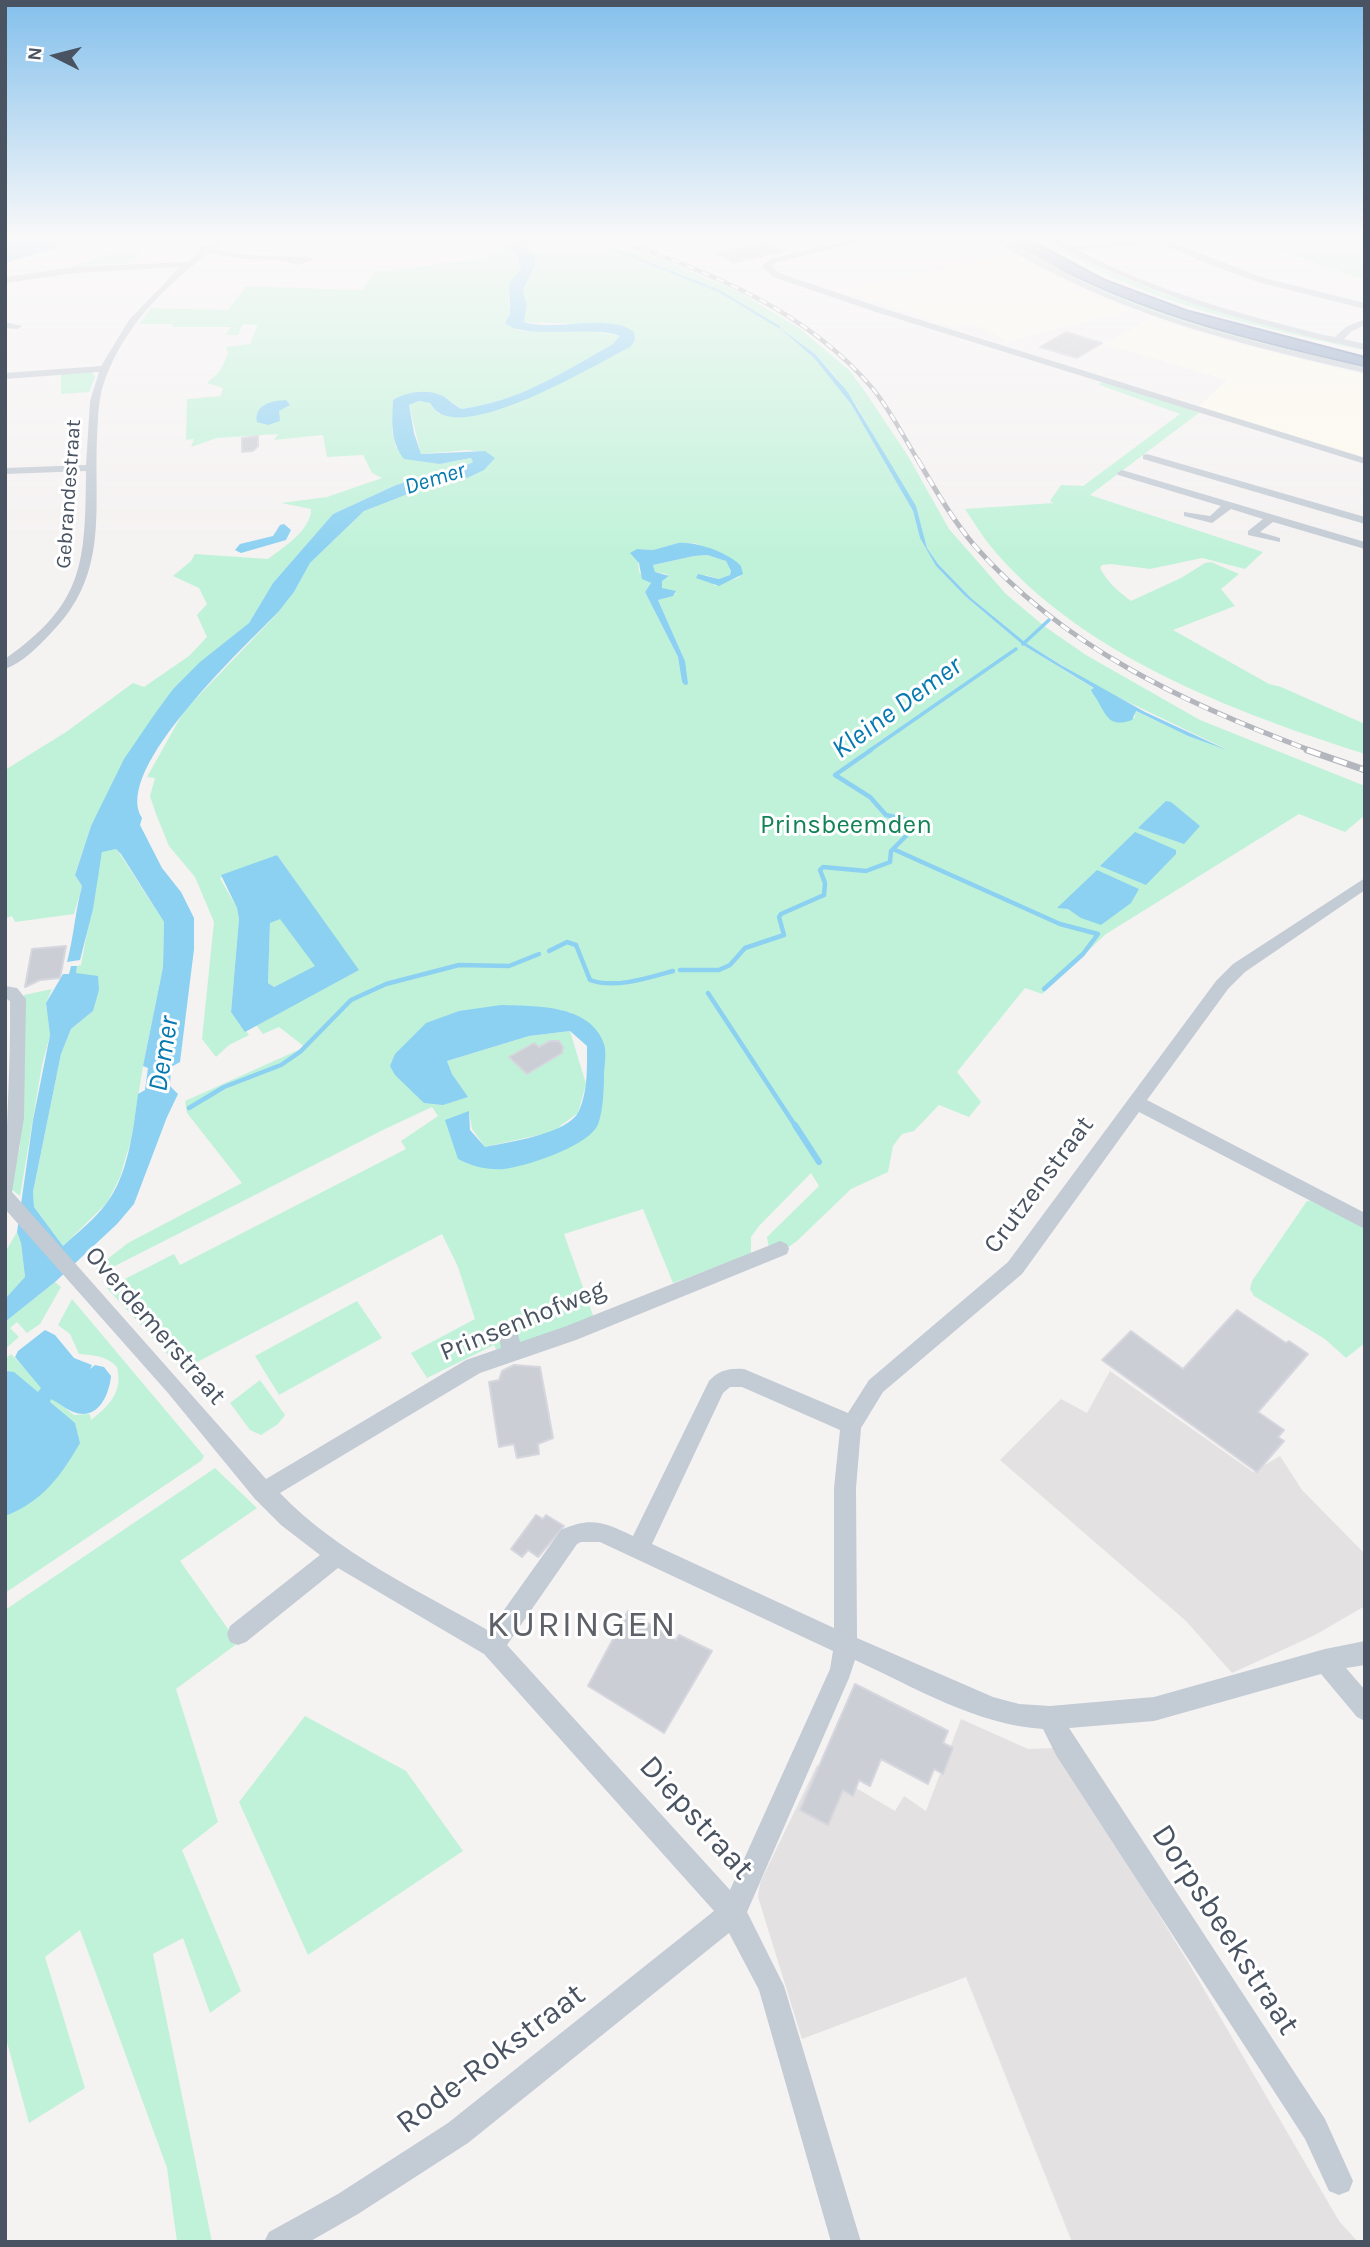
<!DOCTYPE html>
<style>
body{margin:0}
#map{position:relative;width:1370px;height:2247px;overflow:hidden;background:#f5f2f2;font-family:Karla,sans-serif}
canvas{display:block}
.frame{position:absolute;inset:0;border:7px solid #495361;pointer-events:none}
.north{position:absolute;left:21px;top:21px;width:70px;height:70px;-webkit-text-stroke:5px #fff;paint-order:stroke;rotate:276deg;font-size:19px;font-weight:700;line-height:28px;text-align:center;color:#495361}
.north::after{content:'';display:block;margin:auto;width:24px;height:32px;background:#495361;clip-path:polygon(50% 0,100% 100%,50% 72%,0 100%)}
</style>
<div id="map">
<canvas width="1370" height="2247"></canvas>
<div class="frame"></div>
<div class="north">N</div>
</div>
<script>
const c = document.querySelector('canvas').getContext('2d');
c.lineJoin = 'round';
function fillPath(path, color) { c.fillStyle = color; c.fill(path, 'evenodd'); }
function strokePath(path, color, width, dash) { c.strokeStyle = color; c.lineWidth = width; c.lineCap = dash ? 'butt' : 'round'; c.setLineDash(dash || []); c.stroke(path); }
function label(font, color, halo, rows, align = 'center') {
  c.font = font + ' Karla,sans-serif'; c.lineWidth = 6; c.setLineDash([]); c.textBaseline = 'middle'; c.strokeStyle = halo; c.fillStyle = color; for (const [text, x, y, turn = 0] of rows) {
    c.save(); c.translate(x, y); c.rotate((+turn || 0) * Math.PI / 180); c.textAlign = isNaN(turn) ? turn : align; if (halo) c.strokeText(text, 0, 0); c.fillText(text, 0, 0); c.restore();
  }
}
fillPath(new Path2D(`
 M1009 254 1078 289 1130 310 1008 341 972 323 954 327 844 291Z
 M1151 318 1226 341 1365 375V457L1198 407 1227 380 1106 344Z`), '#fdfaed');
fillPath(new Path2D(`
 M1110 1371 1253 1472 1280 1456 1302 1490 1365 1554V1606L1315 1635 1232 1673 1186 1621 1000 1460 1061 1399 1087 1413Z
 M961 1719 1028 1749 1056 1748 1188 1962 1339 2221 1358 2242H1072L966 1977 802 2039 758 1897 760 1883 817 1765 895 1811 904 1796 926 1811Z`), '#e3e1e1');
fillPath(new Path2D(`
 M133 238H154L138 252 135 263 67 268 143 242Z
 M471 238H535L510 243 506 248C516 255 519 256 521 269 503 291 506 307 519 331H588L621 336 613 344C561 373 522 400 462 409L443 396 393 400 392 430 396 448 440 464 472 458 474 462 453 472 425 476 396 485 333 514 273 583 249 623 201 662 173 689 91 826 75 874 82 886 74 914 15 922 12 916 5 918V770L66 732 133 683 144 687 189 656 207 637 197 615 207 604 199 588 173 576 191 561 195 554 268 559C284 547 311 530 311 509L281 503 327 497 382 478 372 473 363 455 327 457 323 435 274 440 278 434 217 438 191 447 194 439 186 440 187 399 221 396 223 388 207 383 220 371 228 354 226 347 250 344 258 325 243 324 238 335H225L231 327H172L173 324H139L151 308 228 310 246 286 362 290 375 272 484 258Z
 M563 238H605L679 266 739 292 799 328 849 370 864 390 908 456 949 529 1006 594 1044 626 1086 655 1200 720 1365 786V815L1345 832 1299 814 1106 934 1042 994 1025 988 957 1072 981 1102 969 1117 939 1105 914 1131 902 1134 893 1146 888 1172 851 1189 797 1241 771 1260 767 1237 819 1186 811 1173 759 1226 751 1237V1254L673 1283 643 1209 564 1234 594 1318 497 1351 494 1345 427 1378 411 1353 475 1319 458 1267 442 1234 182 1370 107 1288 174 1254 180 1265 406 1149 401 1141 438 1116 432 1107 385 1129 99 1274 96 1268 128 1243 242 1183 187 1113 185 1101 305 1047 279 1027 263 1034 256 1025 358 970 277 855 220 878 237 908 239 919 231 1011 249 1035 229 1045 216 1057 202 1039 214 922 195 877 169 846 156 814 150 796 155 778 147 777 184 711 273 618 294 592 310 563 364 511 402 494 441 481H454L489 453 468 450 421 454 409 405 419 401 430 403 439 414 488 412 547 390 629 347 614 325 524 322 527 305 523 290 535 266 525 248 530 244ZM775 324 815 354 836 377 857 406 918 515 927 548 938 564 971 598 1026 643 1099 688 1226 749 1188 736 1135 711V718L1104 709 1093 694 1095 689 1023 645 965 596 936 566 920 538 913 511 851 404 814 358ZM678 543H694L726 555 740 577 715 586 705 575 720 579 730 575 731 571 726 561 707 555 694 556 653 565 655 572 666 574 669 577 662 580V588L676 594 658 600 685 661 682 682 678 657 645 592 651 583 644 580 639 571 637 549 653 550ZM570 1012 604 1045 576 1141C539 1154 495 1180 458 1159L469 1111 472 1129 485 1147 552 1132 578 1113 586 1084 570 1031 529 1036 447 1061 452 1074 467 1097 410 1057Z
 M1003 238H1008C1081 289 1168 316 1253 339 1272 344 1356 361 1365 368 1241 338 1110 311 1003 238Z
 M1042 238 1105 270 1165 295 1365 351C1256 326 1136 302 1042 238Z
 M1240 238H1365V280Z
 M92 372 95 377 89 392 61 394V373Z
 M1106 382 1200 412 1090 495 1263 552 1245 569 1202 558 1150 569 1111 564 1102 565 1100 568C1108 583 1118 591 1131 601L1181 578 1205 563 1211 562 1239 574 1221 589 1235 606 1173 630 1269 684 1281 687 1365 724V754C1234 712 1083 656 992 548 982 536 974 522 965 509L1053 503 1050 501 1061 485 1083 486 1180 414 1100 385 1099 383Z
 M109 849H116L120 854 164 922 163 967 143 1066 131 1140 120 1177 107 1203 63 1246 34 1207 33 1192 61 1054 71 1029 93 1011 76 973 77 966 81 965 102 852Z
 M280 918 316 966 274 987 268 983 270 923Z
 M52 989 46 1003 50 1035 42 1065 20 1196 11 1189 20 1146 24 995Z
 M1307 1201H1311L1365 1228V1343L1346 1358 1325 1339 1254 1296 1250 1289 1252 1281Z
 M17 1232 21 1243 25 1278 5 1299V1252Z
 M55 1282 61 1287 40 1324 27 1333 17 1322 10 1328 19 1337 5 1349V1322Z
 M72 1299 204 1456 201 1461 5 1593V1359L11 1354 55 1400 74 1415 90 1414 91 1420C110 1405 123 1392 117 1367 106 1356 95 1355 79 1354L70 1334 58 1325Z
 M357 1301 382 1338 279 1395 255 1356Z
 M260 1380 285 1415 278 1424 261 1435 250 1430 230 1403Z
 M215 1468 257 1508 180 1561 238 1643 176 1689 218 1822 182 1850 241 1991 210 2013 183 1938 153 1954 212 2242H177L167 2168 80 1930 45 1957 85 2088 29 2123 5 2035V1610Z
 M305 1716 406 1771 463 1851 308 1955 239 1802Z`), '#c0f2d9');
fillPath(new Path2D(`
 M5 238H89L5 263Z
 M535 238H563L530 244 525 248 535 256V266L523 290 527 305 524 322C554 332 608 312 634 332L635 340 630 347C591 367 481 433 441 414 436 412 433 407 430 403L419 401 409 405 414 433 421 454 485 451 495 458 484 470 467 478 441 481 364 511 310 563 294 592 279 611C247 645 111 769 142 818L140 825 162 868 181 892 194 918V949L180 1062 171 1067 170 1086 178 1094 167 1117 134 1204 117 1224 55 1282 5 1322V1299L25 1277 21 1243 17 1232 33 1120 50 1035 46 1003 63 974H69L71 966H77L76 973 98 976 99 990 93 1011 71 1029 61 1054 33 1192 34 1207 63 1246C77 1233 95 1219 106 1204 129 1174 133 1129 138 1094L145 1090 148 1068 143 1066 163 967 164 922 121 854 116 849 102 852 93 909 80 960 67 962C74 936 75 912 82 886L75 875 91 826 124 759 154 715 173 689 200 662 249 623 273 583 333 514 396 485 425 476 453 472 473 462 471 458 440 464 404 459C390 441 392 422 393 400 406 392 427 388 443 396 449 400 455 406 462 409 522 400 561 373 613 344L620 336C592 325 523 340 505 323L510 314 509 283 521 269 517 254 505 248 510 243Z
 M775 324 815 354 847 391 916 506 927 548 938 564 971 598 1026 643 1061 665 1145 712 1227 750 1188 736 1136 711 1132 720C1106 729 1107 713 1093 694L1091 690 1094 688 1023 645 965 596 936 566 920 538 913 511 851 404 814 358Z
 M286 400 290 405 279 411 280 421 268 425 257 422C254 404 272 401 286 400Z
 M284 524 291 530 286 540 241 553 235 550 240 544 273 536 280 525Z
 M678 543C696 541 729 553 741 566L743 574 719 586 696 578 698 574 719 579 730 575 731 571 726 561 707 555 694 556 653 565 655 572 669 576 662 581V588L676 591 673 596 658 600 685 661 688 684 685 685 682 682 678 657 645 592 651 583 642 579 639 563 630 553 637 549 653 550Z
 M1166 801 1171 802 1200 826 1184 844 1138 828Z
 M1135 832 1176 850V854L1146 885 1100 866Z
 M277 855 359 970 245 1032 231 1012 239 919 237 908 221 875ZM280 919 315 966 274 987 268 983 270 923Z
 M1097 870 1139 889 1131 903 1101 925 1081 918 1068 909 1057 908Z
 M501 1005C534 1006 591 1004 604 1044 607 1053 604 1067 604 1076 604 1088 603 1118 596 1128 582 1148 527 1166 504 1169 487 1170 473 1167 458 1159L445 1120 469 1111 470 1130 485 1147C509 1142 568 1134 579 1111 588 1091 587 1067 587 1046L570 1031 529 1036 447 1061 452 1074 468 1097 443 1105 424 1103 395 1075 390 1066 395 1054 426 1023 459 1011Z
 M45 1330 55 1335 74 1358 92 1365 90 1369 95 1365 104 1367 111 1376C109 1397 96 1423 71 1411 64 1408 58 1402 51 1399L50 1402 75 1423 80 1443C61 1476 42 1502 5 1516V1371L14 1372 38 1392 41 1388 15 1357 18 1351Z`), '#8cd1f1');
strokePath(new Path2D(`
 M611 248 719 291 779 327`), '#8cd1f1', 2.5);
strokePath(new Path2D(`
 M1023 644 1049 620
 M869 751 1016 649`), '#8cd1f1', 3.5);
strokePath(new Path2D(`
 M893 849 1060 924 1098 934 1083 954 1044 989
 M549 951 567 942 576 945 590 980C615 989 648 978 673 971
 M680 970H719L730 965 745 948 784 935 779 917 781 914 824 895 825 883 820 870 823 867 866 871 890 862 891 851 916 826 913 821 886 815 870 797 835 775 871 750
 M708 993 796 1127
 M189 1108 224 1087 281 1065 300 1052 351 1000 386 984 459 965 509 966 539 954`), '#8cd1f1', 4.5);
strokePath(new Path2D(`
 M795 1125 819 1162`), '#8cd1f1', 6);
const building = new Path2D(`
 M767 242 784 251 733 263 716 253Z
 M1066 332 1102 343 1077 358 1040 347Z
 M258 436V446L253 451 242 452V438Z
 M66 946 60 978 40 980 25 987 32 949Z
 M550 1041H559L563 1047 562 1053 527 1074 509 1057 534 1043 539 1047Z
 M1237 1310 1286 1343 1289 1341 1308 1354 1258 1412 1284 1430 1278 1437 1284 1441 1257 1472 1102 1360 1131 1331 1183 1369Z
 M514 1365 540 1367 553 1438 538 1444 539 1454 517 1458 514 1444 499 1447 489 1382 499 1380 502 1371Z
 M536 1515 543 1519 546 1515 564 1526 538 1557 528 1550 522 1557 511 1549Z
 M628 1611 676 1640 679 1635 712 1651 664 1733 588 1686Z
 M855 1684 948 1731 943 1743 953 1748 943 1774 934 1769 928 1784 881 1759 870 1786 859 1780 853 1796 843 1790 828 1825 800 1810Z`);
fillPath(building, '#ccced5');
strokePath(building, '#d6d7de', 2);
const highway = new Path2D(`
 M1012 238H1025L1103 280 1189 312 1365 358V366C1265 342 1164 319 1071 273 1051 263 1027 253 1012 238Z`);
strokePath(highway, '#7389af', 4);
fillPath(new Path2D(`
 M220 238H230L215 249 247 255 310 257 314 259 299 265 279 260 247 259 209 253C162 288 119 332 102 389 98 405 98 421 97 437 94 511 109 575 51 633 39 646 22 663 5 669V659C85 603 85 562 86 471L5 474V468L86 465 90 401 99 372 5 379V373L101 366 129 320 180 267 75 273 5 283V277L75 267 187 262 200 251 198 247H206Z
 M860 238H875L778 262 771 266 779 273 882 308 1365 458V464L876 312 773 277 762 266 772 258Z
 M994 238C1012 238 1060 270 1079 280 1168 324 1269 345 1365 367V373C1260 349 1155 324 1059 276 1037 265 1013 254 994 238Z
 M1047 238H1057L1070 245 1200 238 1171 242 1264 278 1365 303V309L1258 282 1208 264 1160 243 1078 250C1155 291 1240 314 1324 335L1335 337 1346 327 1365 319V325L1352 331 1344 339 1365 344V350C1276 329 1186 307 1103 268 1084 259 1063 251 1047 238Z
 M5 322 22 326 18 329 5 328Z
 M1147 454 1365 517V524L1143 459V455Z
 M1122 470 1365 542V549L1273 522 1260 532 1280 538V542L1248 535V531L1263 519 1231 509 1212 523 1184 516V512L1210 516 1221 506 1118 475 1117 473Z
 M1365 878V890L1245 972 1228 989 1147 1100 1365 1213V1229L1139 1112 1022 1274 883 1392 861 1428 856 1488 857 1638 993 1697 1019 1704 1050 1706 1154 1697 1325 1649 1365 1641V1665L1346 1668 1365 1690V1721L1357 1717 1321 1674 1154 1721 1069 1728 1325 2119 1353 2181 1349 2191 1339 2195 1329 2191 1305 2139 1056 1755 1043 1729C977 1725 914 1687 855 1660L849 1678 747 1912 784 1986 861 2242H831L759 1990 729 1933 468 2143 358 2214 309 2242H264L269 2232 338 2194 448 2123 714 1911 484 1654 338 1568 246 1642 238 1645 230 1642 227 1634 230 1626 320 1555 281 1525 255 1499 168 1393 5 1209C5 1139 11 1070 10 1001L5 998V986L17 988 26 999 24 1118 12 1192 266 1479 466 1360 501 1348 498 1330 501 1324 508 1322 515 1324 520 1342 564 1327 773 1244 780 1241 787 1244 789 1249 787 1254 576 1340 480 1373 280 1493C337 1553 418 1590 489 1631L561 1530C592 1516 605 1523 633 1536L709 1381C719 1370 730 1368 744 1369L848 1413 869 1380 1008 1262 1216 981 1233 964ZM730 1387H742L840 1430 834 1488V1628L652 1544 723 1393ZM581 1542H600L833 1651 830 1669 730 1890 507 1645 577 1544Z`), '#c3cbd4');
fillPath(highway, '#889ec3');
const railFar2 = new Path2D(`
 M612 238C708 272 806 309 873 389 891 411 904 438 919 462`);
const railFar1 = new Path2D(`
 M918 460C935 489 952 519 974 545 1064 648 1186 704 1312 751`);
const rail = new Path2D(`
 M1307 750 1365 770`);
strokePath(railFar2, '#b4b6bd', 4.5);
strokePath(railFar1, '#b4b6bd', 5);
strokePath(rail, '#b4b6bd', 7);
strokePath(railFar2, '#fff', 2.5, [8]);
strokePath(railFar1, '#fff', 3.5, [10]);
strokePath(rail, '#fff', 4.5, [14]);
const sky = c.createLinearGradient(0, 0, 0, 553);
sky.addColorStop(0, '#83c0ec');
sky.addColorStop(0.43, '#faf9f9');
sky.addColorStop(1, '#faf9f900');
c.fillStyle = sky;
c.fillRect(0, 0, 1370, 553);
label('21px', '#495361', '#fff', [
 ["Gebrandestraat",69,494,-86]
]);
label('italic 23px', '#067ab0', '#fff', [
 ["Demer",435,479,-17]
]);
label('26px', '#138356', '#fff', [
 ["Prinsbeemden",846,826]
]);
label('26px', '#495361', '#fff', [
 ["Crutzenstraat",1039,1185,-53],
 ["Prinsenhofweg",523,1321,-22],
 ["Overdemerstraat",155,1326,49]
]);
label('italic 28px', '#067ab0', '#fff', [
 ["Kleine Demer",897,708,-36],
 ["Demer",164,1054,-81]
]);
label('32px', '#495361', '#fff', [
 ["Diepstraat",696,1818,48],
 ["Dorpsbeekstraat",1225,1930,57],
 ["Rode-Rokstraat",491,2059,-37]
]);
c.letterSpacing = '2px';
label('37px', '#5e6168', '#fff', [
 ["KURINGEN",582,1625]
]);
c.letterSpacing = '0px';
</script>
